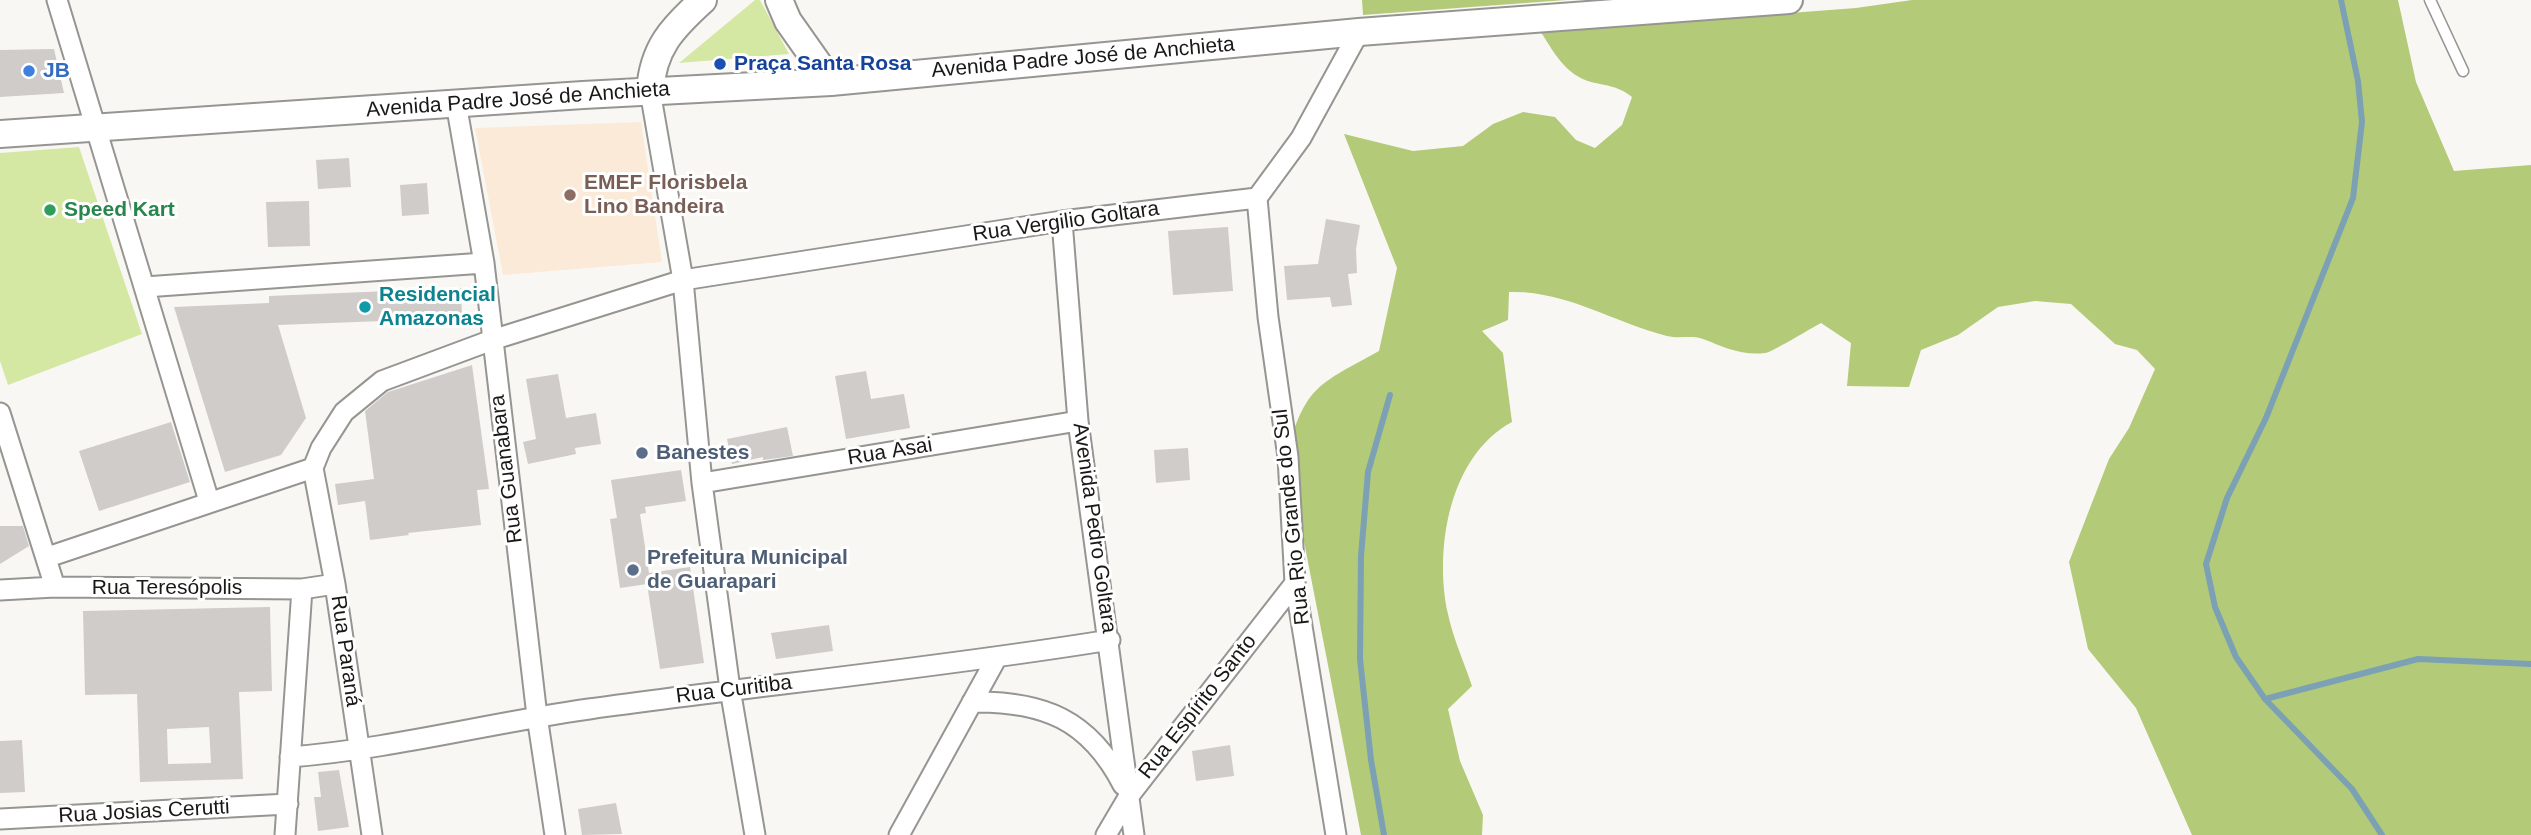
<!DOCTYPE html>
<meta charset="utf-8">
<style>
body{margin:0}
canvas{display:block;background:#f9f7f3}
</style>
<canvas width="2531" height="835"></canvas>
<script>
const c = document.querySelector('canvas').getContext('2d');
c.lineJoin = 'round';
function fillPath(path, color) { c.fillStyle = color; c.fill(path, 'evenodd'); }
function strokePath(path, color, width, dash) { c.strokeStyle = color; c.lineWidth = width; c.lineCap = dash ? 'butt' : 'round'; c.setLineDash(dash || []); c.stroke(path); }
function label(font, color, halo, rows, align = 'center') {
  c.font = font + ' Arial,sans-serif'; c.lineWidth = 6; c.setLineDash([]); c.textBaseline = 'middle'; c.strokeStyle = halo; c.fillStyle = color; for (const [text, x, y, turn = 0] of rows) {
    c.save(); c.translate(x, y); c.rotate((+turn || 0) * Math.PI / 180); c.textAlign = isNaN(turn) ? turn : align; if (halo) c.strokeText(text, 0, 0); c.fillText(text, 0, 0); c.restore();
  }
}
fillPath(new Path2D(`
 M641 122 662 262 503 275 475 128Z`), '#fcead9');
fillPath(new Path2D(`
 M755 0H760L789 54 679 63Z
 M79 147 142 334 8 385 0 361V153Z`), '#d4e8a4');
fillPath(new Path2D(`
 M1362 0H1566L1363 15Z
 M1912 0H2398L2416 82 2454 171 2531 165V835H2192L2136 708 2088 649 2069 562 2109 459 2129 428 2155 369 2137 350 2115 344 2071 304 2035 301 1998 307 1958 335 1921 350 1909 387 1847 386 1851 343 1821 323C1811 328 1771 353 1765 353 1742 356 1724 347 1703 339 1692 335 1678 339 1667 336 1613 322 1565 290 1509 292L1508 320 1482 331 1503 353 1512 422C1449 456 1434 549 1448 614 1453 638 1464 662 1472 686L1448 709 1460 761 1483 815 1482 835H1361L1287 454C1305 385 1320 384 1379 351L1397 268 1344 134 1413 151 1463 146 1493 124 1523 112 1555 117 1576 140 1595 148 1622 125 1632 97C1618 86 1608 86 1591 82 1566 75 1554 53 1541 32L1856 8Z`), '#b3ca79');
strokePath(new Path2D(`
 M2341 0 2358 81 2362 122 2353 198 2266 418 2227 498 2206 564 2215 607 2236 657 2265 699 2352 789 2382 835
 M2265 699 2418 659 2531 664
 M1384 835 1371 760 1360 659 1361 556 1368 472 1390 395`), '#7ca0b4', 6);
fillPath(new Path2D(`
 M54 49 64 93 0 97V50Z
 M349 158 351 187 318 189 316 160Z
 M427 183 429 214 402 216 400 185Z
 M309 201 310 246 268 247 266 202Z
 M1326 219 1360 225 1356 249 1357 273 1348 274 1352 305 1332 307 1330 297 1287 300 1284 266 1318 264Z
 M1228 227 1233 291 1173 295 1168 231Z
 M461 288 462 318 278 325 306 418 281 455 225 472 174 307 269 303V296Z
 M472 365 489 489 477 490 481 525 408 533 409 535 370 540 365 501 338 505 335 484 374 479 365 411 388 392Z
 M866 371 871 399 904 394 910 428 846 439 835 376Z
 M558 374 566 418 596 413 601 444 575 448 576 454 528 464 523 442 536 439 526 379Z
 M171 422 190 482 99 511 79 451Z
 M787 427 793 456 763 460V457L732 464 727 439Z
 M1188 448 1190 480 1156 483 1154 450Z
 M681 470 686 501 645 507 646 513 640 514 649 573 690 567 704 663 660 669 647 584 620 588 610 519 617 518 611 480Z
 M0 526H23L29 546 0 564Z
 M270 607 272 691 239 692 243 779 140 782 137 694 85 695 83 611ZM209 727 211 763 168 764 167 729Z
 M829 625 833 651 776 659 771 633Z
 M22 740 25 792 0 793V741Z
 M1230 745 1234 776 1196 781 1192 751Z
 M339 770 349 827 318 831 314 797H321L318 772Z
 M616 803 622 834 582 835 578 809Z`), '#d0ccca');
const lane = new Path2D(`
 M2430 0 2463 71`);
const street = new Path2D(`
 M57 0 209 501
 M650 91 683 280 702 483 730 689 755 835
 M456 103 484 263 537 716 555 835
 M1257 198 1268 317 1288 457 1295 583 1336 835
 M1062 221 1078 421 1134 835
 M145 287 484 263
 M0 413 55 587
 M313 468 321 448 344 412 382 381 492 340 683 280 1062 221 1257 198 1301 138 1359 32
 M313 468 335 584 372 835
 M702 483 1078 421
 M48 557 313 468
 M0 590 55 587 302 589 335 584
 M972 702C1043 701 1089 719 1123 785
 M290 757C391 749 489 723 589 709 762 685 937 668 1110 640
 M0 819 288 804
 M285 835 302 589
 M899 835 996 659
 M1106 835 1129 796 1295 583`);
const secondary = new Path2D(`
 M779 0 788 21 831 82
 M650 91C653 48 672 28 703 0
 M0 134 583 95 831 82 1359 32 1789 0`);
strokePath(lane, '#979591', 13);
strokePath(street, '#979591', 23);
strokePath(secondary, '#979591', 30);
strokePath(lane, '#fff', 10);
strokePath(street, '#fff', 19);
strokePath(secondary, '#fff', 26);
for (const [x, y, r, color] of [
 [720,64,7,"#1a4fb4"],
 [29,71,7,"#3f7fe0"],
 [570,195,7,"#8d6e63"],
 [50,210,7,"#2e9e5b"],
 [365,307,7,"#0f9aa8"],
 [642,453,7,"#5c6f8a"],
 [633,570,7,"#5c6f8a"]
]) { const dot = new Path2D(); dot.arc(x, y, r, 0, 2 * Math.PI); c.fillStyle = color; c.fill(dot); strokePath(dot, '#fff', 2.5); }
label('21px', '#191817', '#fff', [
 ["Avenida Padre José de Anchieta",1083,58,-5],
 ["Avenida Padre José de Anchieta",518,100,-4],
 ["Rua Vergilio Goltara",1066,222,-8],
 ["Rua Asai",890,452,-9],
 ["Rua Guanabara",507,469,-97],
 ["Rua Rio Grande do Sul",1292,517,-96],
 ["Avenida Pedro Goltara",1094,528,82],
 ["Rua Teresópolis",167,588],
 ["Rua Paraná",345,651,82],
 ["Rua Curitiba",734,690,-7],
 ["Rua Espírito Santo",1198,707,-52],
 ["Rua Josias Cerutti",144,812,-3]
]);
label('bold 21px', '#164399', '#fff', [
 ["Praça Santa Rosa",734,64]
], 'left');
label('bold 21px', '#366cbe', '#fff', [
 ["JB",43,71]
], 'left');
label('bold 21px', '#785e54', '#fff', [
 ["EMEF Florisbela",584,183],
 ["Lino Bandeira",584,207]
], 'left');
label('bold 21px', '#27864d', '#fff', [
 ["Speed Kart",64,210]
], 'left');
label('bold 21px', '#0d838f', '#fff', [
 ["Residencial",379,295],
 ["Amazonas",379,319]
], 'left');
label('bold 21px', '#4e5e75', '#fff', [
 ["Banestes",656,453],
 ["Prefeitura Municipal",647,558],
 ["de Guarapari",647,582]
], 'left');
</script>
